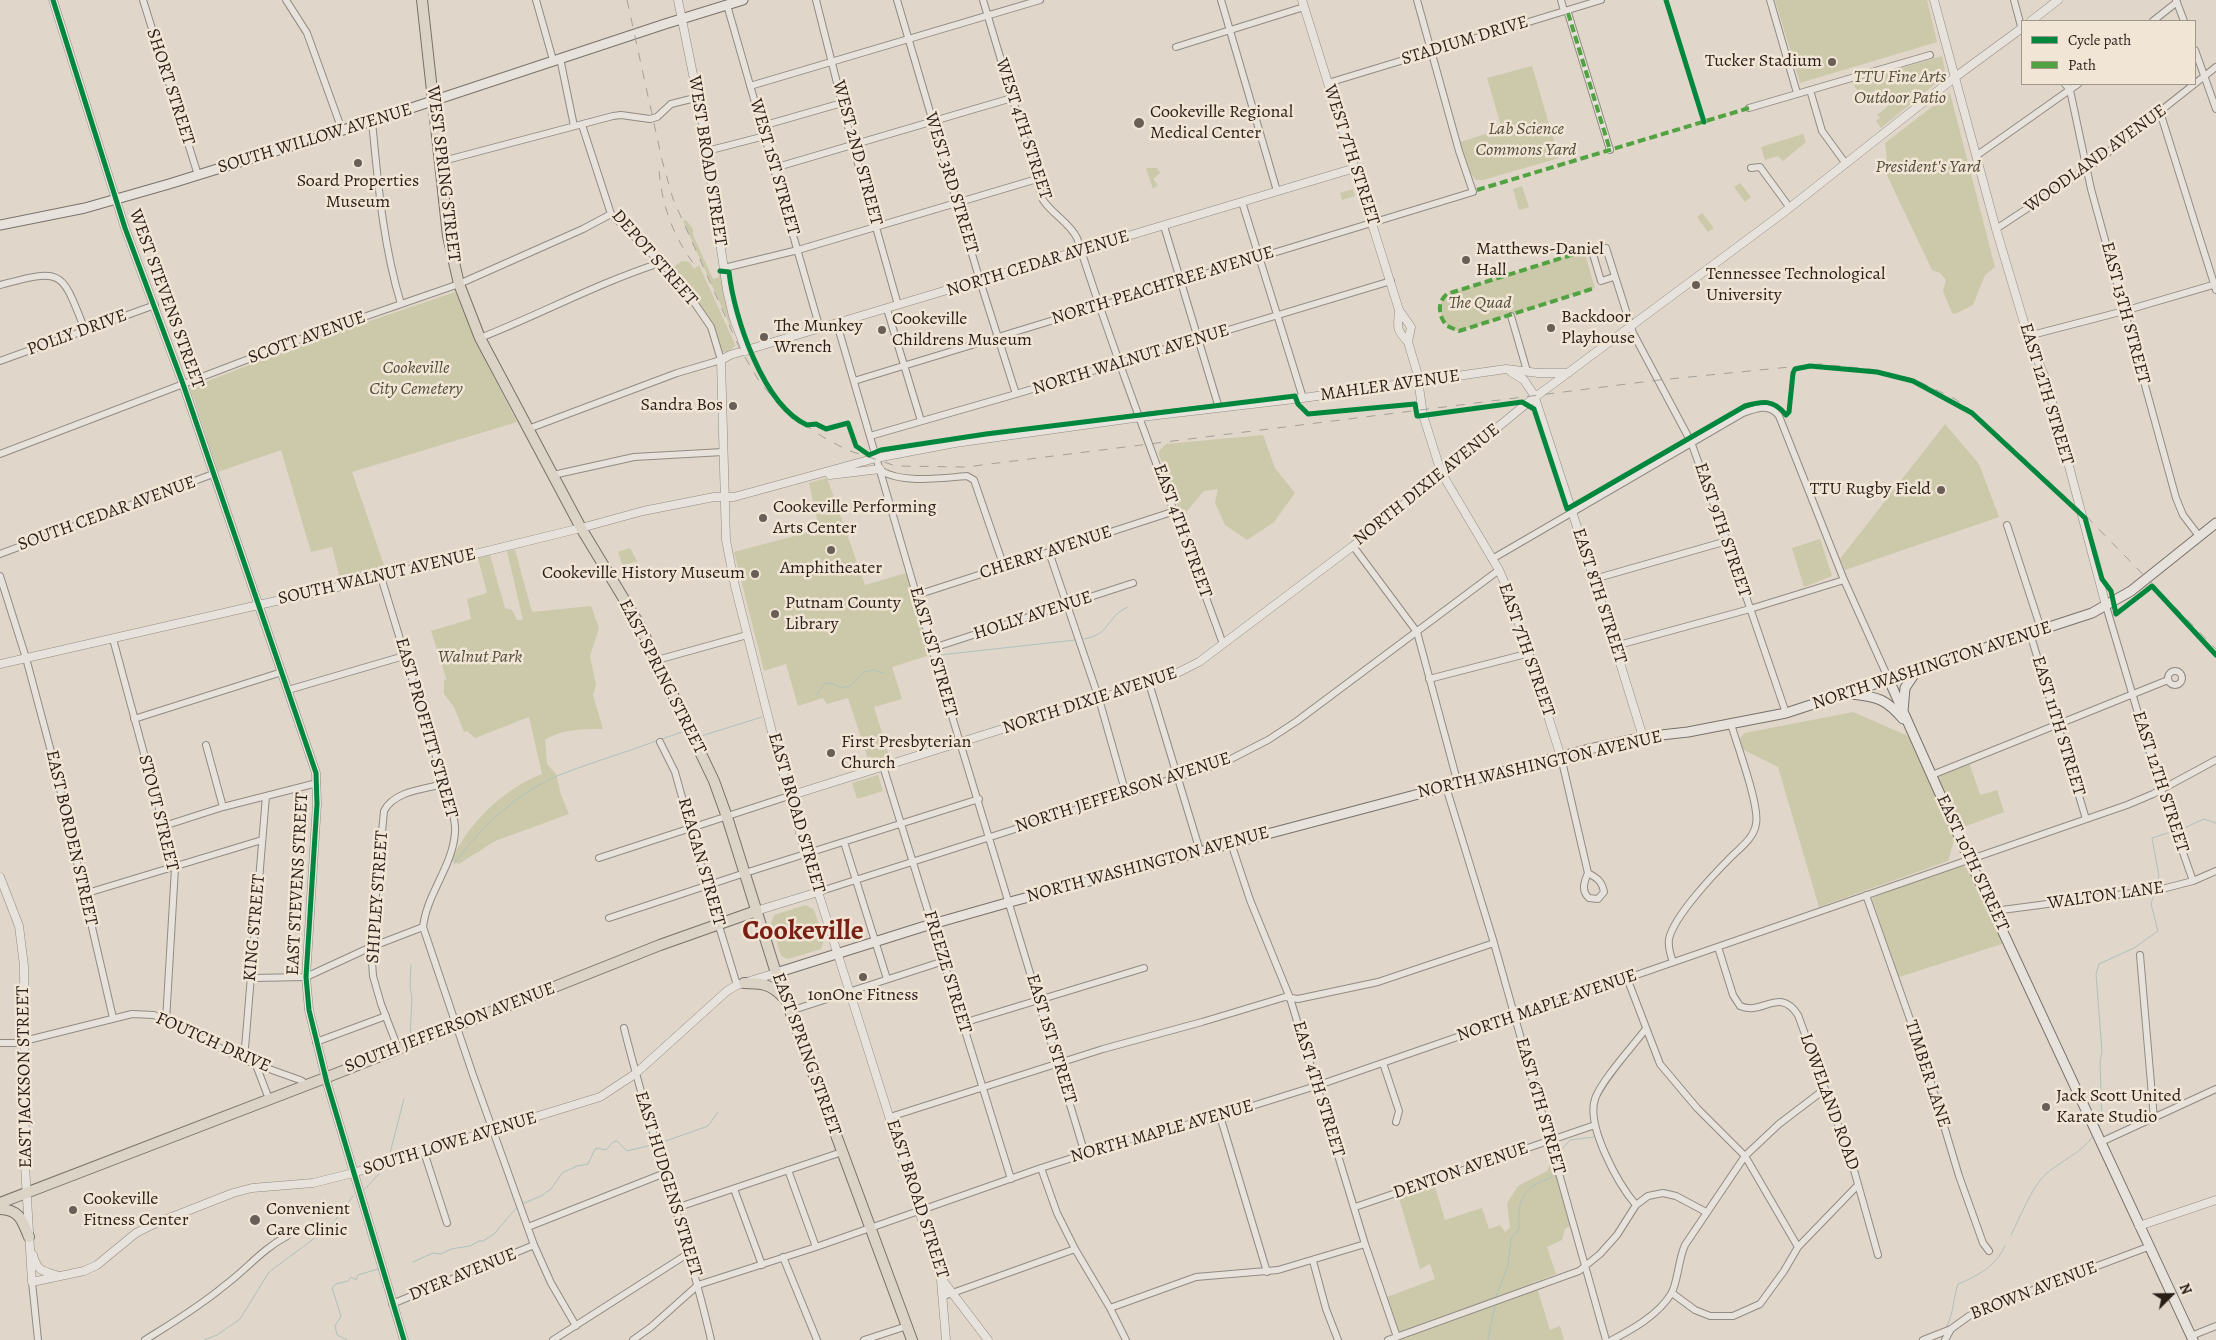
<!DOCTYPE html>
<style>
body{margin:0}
#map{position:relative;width:2216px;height:1340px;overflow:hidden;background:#e0d6c9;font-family:Alegreya,serif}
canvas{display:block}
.legend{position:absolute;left:2021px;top:20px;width:175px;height:65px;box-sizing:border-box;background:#f1e5d6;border:1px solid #a1968a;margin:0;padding:6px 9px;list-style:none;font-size:15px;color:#2a1f18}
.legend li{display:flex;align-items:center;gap:10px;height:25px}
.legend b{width:25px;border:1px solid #a1968a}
.north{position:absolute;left:2146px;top:1270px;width:50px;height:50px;-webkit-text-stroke:4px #f1e5d6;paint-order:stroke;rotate:67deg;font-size:14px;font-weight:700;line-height:20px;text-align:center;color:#2a1f18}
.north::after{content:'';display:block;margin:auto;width:18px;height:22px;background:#2a1f18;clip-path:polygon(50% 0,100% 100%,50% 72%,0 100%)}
</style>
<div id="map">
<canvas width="2216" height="1340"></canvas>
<ul class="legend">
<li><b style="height:6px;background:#00873e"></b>Cycle path</li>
<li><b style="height:6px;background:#51a240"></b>Path</li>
</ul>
<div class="north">N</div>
</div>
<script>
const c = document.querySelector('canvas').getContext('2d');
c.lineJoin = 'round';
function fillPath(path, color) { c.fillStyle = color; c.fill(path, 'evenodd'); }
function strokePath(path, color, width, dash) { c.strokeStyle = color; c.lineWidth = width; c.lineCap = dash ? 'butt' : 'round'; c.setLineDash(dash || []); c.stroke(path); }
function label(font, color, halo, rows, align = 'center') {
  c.font = font + ' Alegreya,serif'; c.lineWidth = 5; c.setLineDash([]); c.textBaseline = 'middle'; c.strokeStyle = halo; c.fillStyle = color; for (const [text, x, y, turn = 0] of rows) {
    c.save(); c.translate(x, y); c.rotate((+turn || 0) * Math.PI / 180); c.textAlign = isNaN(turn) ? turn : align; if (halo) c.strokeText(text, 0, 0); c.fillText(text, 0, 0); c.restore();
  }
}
fillPath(new Path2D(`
 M1775 0H1927L1937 42 1800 83Z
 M1942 56 1946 75 1881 128 1876 121 1880 118 1877 115 1889 105 1877 89 1864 99 1852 83Z
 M1532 66 1559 158 1483 180H1476L1471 174 1460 142 1502 129 1487 78Z
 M1950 93 1995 267 1985 275 1973 305 1955 314 1952 313 1943 291 1946 280 1940 273 1932 270 1883 167 1887 158 1885 143Z
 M1803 134 1806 142 1783 161 1778 156 1765 160 1761 147Z
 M1146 168H1157L1160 173 1153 179 1158 185 1153 189Z
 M1740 183 1751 197 1745 202 1734 187Z
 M1522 186 1529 207 1519 210 1513 189Z
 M1353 189 1355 196 1342 200 1340 193Z
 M1702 213 1714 228 1708 232 1697 217Z
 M686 220 693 229V235L713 279 719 277 718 273H721L732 330 683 221Z
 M1584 251 1595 288 1459 331C1442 329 1433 305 1447 294Z
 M682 261 689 262 694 269 699 265 734 342 735 346 729 352H723L710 320 672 268Z
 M455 292 478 346 517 422 352 472 386 571 341 582 332 547 311 552 281 450 218 472 190 388 311 341Z
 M1945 424 1979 464 1999 517 1845 570 1840 559Z
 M1263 435 1275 468 1295 493 1274 522 1247 540 1225 525 1215 503 1218 489 1204 491 1182 517 1158 452 1166 444Z
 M827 478 865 585 906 573 930 655 892 667 902 699 874 707 890 759 870 765 848 698 827 704 823 698 798 706 786 664 764 671 734 552 817 530 819 528 809 483Z
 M1820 539 1832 576 1804 587 1792 548Z
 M630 548 637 561 623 566 618 552Z
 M515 550 532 612 591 606 599 628 590 656 596 685 593 695 603 729C584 729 561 729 545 740L547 764 556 774 561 795 569 814 495 841 459 864 451 861C465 830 491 802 521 784 527 780 535 777 542 774L529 717 475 738 467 731 464 732 454 707 444 694V679L447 681 431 631 471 619 467 599 487 593 478 558 490 555 505 608 512 610 517 620H523L507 551Z
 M1853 712 1908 736 1955 837 1948 861 1819 907 1778 767 1742 749 1740 738 1745 733Z
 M1969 762 1980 795 1997 790 2004 812 1961 828 1937 775Z
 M878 775 883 791 857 799 852 783Z
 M1959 866H1963L1971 872 2005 943 1899 977 1872 899 1876 896Z
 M806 905 814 910 824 940 821 949 788 959 781 956 771 923 774 915Z
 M1552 1159 1570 1226 1565 1229 1562 1240 1547 1247 1556 1274 1532 1283 1538 1291 1550 1330 1560 1326 1564 1340H1399V1332L1387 1297 1435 1279 1430 1264 1420 1269 1398 1195 1434 1184 1445 1220 1482 1208 1489 1229 1500 1225 1505 1232 1510 1227 1507 1203 1518 1186 1547 1171Z`), '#cbc9aa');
strokePath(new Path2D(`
 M1084 639C1112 634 1105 617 1128 607
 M940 655 1075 640
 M816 695 825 683 834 684 841 688 850 686 864 672 873 670 884 673
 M701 736 762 717
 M662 739 682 732
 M2180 830 2204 819 2216 823
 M454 864C482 826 517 792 562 774 592 762 625 753 656 741
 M2156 886 2159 876 2152 838 2171 832
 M410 1037 412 998 410 987 411 965
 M2099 1127 2102 1122 2100 1062 2102 1052 2096 974 2099 964 2134 948 2158 931 2151 904 2154 894
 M660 1143 708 1126 718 1112
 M390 1153 404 1099
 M1557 1155 1570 1140 1594 1137
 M365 1189 379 1174
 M522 1204 541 1196 551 1189 562 1173 577 1166 588 1164 595 1149 598 1148 606 1150 613 1142 617 1141 627 1151 652 1145
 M2011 1235C2020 1218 2031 1188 2045 1175 2061 1160 2081 1154 2093 1136
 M413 1262 433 1253 441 1254 451 1249 470 1246 479 1241H483L494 1234 517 1207
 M1496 1297 1508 1265 1511 1239 1519 1229C1518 1198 1521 1189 1552 1177L1553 1165
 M1947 1326C1954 1312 1953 1298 1958 1284 1979 1275 1995 1267 2005 1246
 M204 1340 217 1335 240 1319 269 1272 331 1226 353 1196
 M347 1340 337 1335 335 1326 341 1316 332 1288 336 1284 348 1281 351 1277 356 1280 358 1275 378 1269
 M1488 1340 1495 1305
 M1941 1340 1943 1336`), '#aec1bd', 1);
const minor = new Path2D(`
 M143 0 198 175
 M286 0 307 33 342 130
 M536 0 553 60
 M816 0 853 146 898 305
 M897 0 980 281 1016 394
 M983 0 1043 200C1053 215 1069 222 1077 238 1121 375 1174 509 1223 644
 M1221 0 1277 191
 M1561 0 1564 11
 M1770 0 1797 93
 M2014 0 2022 30
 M2176 0 2184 21
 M727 5 820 329
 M1568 13 1610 150
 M2153 21 2177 2
 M1176 47 1304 7
 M2195 50 2216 109
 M560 58 574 126
 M1328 83 1601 0
 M2065 84 2070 90 2091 189 2176 498 2183 515 2199 536
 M750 86 1040 0
 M1810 90 1822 131 1846 164
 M1749 108 1930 55
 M2160 112 2216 290
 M372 121C378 183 383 245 401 304
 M762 126 842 103
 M707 151 765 136
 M1976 156 2078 84
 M439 162 613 116 621 115 650 119 657 117 671 104 699 97
 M774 168 1012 98
 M1751 168 1760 167 1790 208
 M1242 202 1303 398
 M1164 226 1219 408
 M1996 229 2087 169 2216 67
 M724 268 798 250 1037 179
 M1614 277 1601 281 1592 251 1606 248 1633 333 1691 442 1727 541 1786 713
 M0 285C64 268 61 270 85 330
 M887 309 921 421
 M1511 316 1527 371
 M837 324 948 703 1085 1154
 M2028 336 2124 311 2216 284
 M480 338C541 314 598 283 660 263
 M0 361 155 305
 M854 381 1473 192 1459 151 1417 0
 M528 429 677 373 721 360 711 327 689 295 668 270 611 214 582 125
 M870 436 1016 394 1391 281
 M0 454 309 336 459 284 583 229 611 214
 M880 470C901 484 942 478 967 476L974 480 1004 567
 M553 475 634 457 723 452
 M2007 525 2041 629
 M1353 546 1417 632 1458 784
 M1049 552 1099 699 1126 794
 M0 554 213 474
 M1492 559 1743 413C1756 408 1770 403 1779 416L1844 580 1889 680
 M0 576 26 658 53 759 113 1018
 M381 577 452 809C453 816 456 825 455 832 453 866 427 893 423 927L473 1075 534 1245 551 1283 576 1326
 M1594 579 1727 541
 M917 595 1175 511
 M2106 606 2161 790 2193 881
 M2030 633 2086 819
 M113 639 175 868 166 1021
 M1615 646 1750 609 1844 580
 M933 648 1133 583
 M657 660 747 635
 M2168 678a7 7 0 1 1 14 0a7 7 0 1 1-14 0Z
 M1429 679 1530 653
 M1149 683 1200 851
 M288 690 404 656
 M134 719 282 672
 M660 742 675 772 707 887 737 985
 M206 745 223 807
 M1561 757 1588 873C1584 882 1581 891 1589 898L1598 899 1604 892C1602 881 1597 878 1588 873
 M883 766 1011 1179
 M1932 775 2168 680
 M1446 787 1494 943 1606 1340
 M164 826 223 807 317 783
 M844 842 887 979
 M1231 843 1250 900 1290 998 1365 1244 1397 1337
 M599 858 789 796
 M818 892 1225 762 1268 740 1297 721 1499 570
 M84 894 262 840
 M1866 895 1923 1056 1959 1176 1983 1243 1989 1251
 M1994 911 2162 889 2193 881 2216 871
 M609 918 745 873 979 799
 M1718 947 1733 995 1740 1006C1763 1016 1779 986 1798 1015L1852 1163 1878 1255
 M2140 955 2154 1119
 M1673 962C1670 954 1668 947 1669 939 1674 916 1714 874 1731 857 1740 848 1754 838 1756 824 1760 806 1737 745 1731 724
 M252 978 306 977 371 947 423 927
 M1627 978 1660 1064 1697 1108 1745 1156 1798 1247
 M790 1011 944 961
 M963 1023 1144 968
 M624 1028C650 1133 687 1235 711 1340
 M316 1042 386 1016
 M0 1043H16L132 1014 154 1015 244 1060 300 1080 307 1084
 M398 1048 381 1004 373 976 371 947 384 811C394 791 424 789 444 784
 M244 1060 266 796
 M1383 1063 1399 1111 1396 1122
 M256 1065 269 1099
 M1220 1116 1267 1272
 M890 1117 1103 1049 1202 1022 1285 997 1298 999 1378 982 1494 943
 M2101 1142 2216 1089
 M424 1152 447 1223
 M1041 1168 1057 1213 1075 1249 1110 1308 1126 1340
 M788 1170 816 1247
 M734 1189 762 1265
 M1636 1205C1618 1184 1586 1126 1595 1099 1601 1081 1632 1047 1645 1030
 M1355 1207 1595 1125
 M676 1208 842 1152
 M528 1227 665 1173
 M783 1257 817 1340
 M1313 1261 1326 1309 1338 1340
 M32 1282 38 1340
 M1672 1293 1695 1310 1710 1316H1733L1760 1304 1784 1271 1798 1247 1857 1186
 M944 1296 1075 1249
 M392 1304 534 1245
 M1110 1308 1196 1277 1278 1270 1365 1244
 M2191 1336 2216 1326
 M145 1340C172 1323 199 1307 224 1286 247 1269 261 1250 287 1236
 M553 1340 689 1253
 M633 1340 651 1327 698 1285 816 1247 1041 1168 1128 1140 1220 1116 1316 1086 2127 805 2153 794 2216 760
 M864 1340 907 1326
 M1388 1340 1579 1271 1600 1254 1617 1235 1636 1205 1648 1196 1663 1193 1676 1196 1706 1212
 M1612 1340C1633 1329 1658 1315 1671 1294 1678 1283 1678 1260 1685 1245L1745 1156 1779 1124 1825 1089
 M1923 1340 1951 1329 1969 1316 1985 1308 2148 1247
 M1945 1340 1951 1329`);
const tertiary = new Path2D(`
 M53 0 125 228 183 384 316 773 317 804 306 977 309 1010 327 1083 404 1340
 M678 0 702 119 727 290 733 316 746 351
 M1302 0 1399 310 1411 327 1408 342C1395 328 1398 328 1399 310
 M1934 0 1996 229 2028 336 2047 383 2106 606
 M2031 21 2058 0
 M1408 342 1417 372 1423 415 1441 472 1499 570 1509 593 1561 757
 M1511 372 1524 380 1534 395 1594 579 1643 737
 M830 475 880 469
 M0 664 381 577 581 528 643 511 714 497H734L876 458 955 443 1141 417 1303 398 1506 369 1538 373H1568
 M789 796 1149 683 1173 675 1199 662 1353 546 1526 404 1783 213 1954 78 2022 28
 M0 877 19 926 24 966 25 1165 32 1282 84 1271 97 1265 136 1233 154 1224 233 1193 252 1188 313 1183 353 1173 600 1097 635 1074 727 991 737 985 776 973
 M756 911 818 892
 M2139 1226 2216 1200
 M33 1255C38 1273 43 1270 58 1276
 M941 1280 946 1340
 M988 1340 940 1277 806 854 775 744 735 586 726 540 721 360 730 355 1355 168`);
const secondary = new Path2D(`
 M0 225 85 208 169 184 372 121 665 24 743 0
 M1889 680 1969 859 2193 1340
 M1852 694C1878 697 1886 699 1903 719
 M1903 711 1905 688 1917 670
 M776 973 922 927 1010 902 1589 749 1643 737 1688 732 1786 713 2092 613 2131 591 2216 523`);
const primary = new Path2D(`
 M422 0 448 236 459 284 480 338 581 528 639 624 714 781 727 817 776 973 912 1340
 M744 983C761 983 771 984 783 997
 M0 1203 325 1078 660 945 756 911
 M0 1209C20 1210 22 1220 29 1237`);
strokePath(minor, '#928b83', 8);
strokePath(tertiary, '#928b83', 9);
strokePath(secondary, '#79726b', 11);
strokePath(primary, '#79726b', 12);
strokePath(minor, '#e7e2dc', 6);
strokePath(tertiary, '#e7e2dc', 8);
strokePath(secondary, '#e7e2dc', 9);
strokePath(primary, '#dbd3c6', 10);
strokePath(new Path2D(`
 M627 0 662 160 673 199 739 347 759 381 781 407 796 419 823 437 847 450 896 466 966 467 1659 380 1820 364 1870 369 1914 379 1955 399 1976 414 2081 511 2216 649
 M659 171C662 207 674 238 696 267`), '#a4a099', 1, [9, 9]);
strokePath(new Path2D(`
 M1568 13 1610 150
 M1477 190 1749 108
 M1584 251 1447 294C1436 303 1439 317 1447 326L1459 331 1595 288`), '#51a240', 4, [8, 4]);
strokePath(new Path2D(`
 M53 0 125 228 183 384 316 773 317 804 306 977 309 1010 327 1083 404 1340
 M1666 0 1704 122
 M720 271 729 272C734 317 763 405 807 425L816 424 826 429 848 423 856 446 869 455 881 450 986 434 1295 396 1298 404 1308 414 1415 404 1417 416H1419L1522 402 1534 409 1567 509 1745 406C1762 401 1774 399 1786 415L1789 412 1793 373 1795 369 1810 366 1877 372 1913 381 1972 413 2085 518 2102 579 2111 591 2116 614
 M2116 614 2152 586 2216 655`), '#00873e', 5);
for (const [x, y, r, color] of [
 [1832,62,5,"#6a5f56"],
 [1139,123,6,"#6a5f56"],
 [358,163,5,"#6a5f56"],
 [1466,260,5,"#6a5f56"],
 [1696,285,5,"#6a5f56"],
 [1551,328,5,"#6a5f56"],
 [882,330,5,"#6a5f56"],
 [764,337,5,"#6a5f56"],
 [733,406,5,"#6a5f56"],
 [1941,490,5,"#6a5f56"],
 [763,518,5,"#6a5f56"],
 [831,550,5,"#6a5f56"],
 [755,574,5,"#6a5f56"],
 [775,614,5,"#6a5f56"],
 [831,753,5,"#6a5f56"],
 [863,977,5,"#6a5f56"],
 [2046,1107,5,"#6a5f56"],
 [73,1210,5,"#6a5f56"],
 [255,1220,6,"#6a5f56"]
]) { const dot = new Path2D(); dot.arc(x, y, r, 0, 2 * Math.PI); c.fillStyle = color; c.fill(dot); strokePath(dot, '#f1e5d6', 2); }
label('18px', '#2a1f18', '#f1e5d6', [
 ["STADIUM DRIVE",1465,41,-17],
 ["SHORT STREET",170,87,72],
 ["WEST 4TH STREET",1023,129,72],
 ["SOUTH WILLOW AVENUE",315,139,-17],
 ["WEST 2ND STREET",857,153,75],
 ["WEST 7TH STREET",1351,155,72],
 ["WOODLAND AVENUE",2096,159,-36],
 ["WEST BROAD STREET",707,161,81],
 ["WEST 1ST STREET",774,167,74],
 ["WEST SPRING STREET",443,174,83],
 ["WEST 3RD STREET",951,183,73],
 ["DEPOT STREET",654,258,49],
 ["NORTH CEDAR AVENUE",1038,264,-17],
 ["NORTH PEACHTREE AVENUE",1163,286,-17],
 ["WEST STEVENS STREET",166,299,70],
 ["EAST 13TH STREET",2125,313,75],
 ["POLLY DRIVE",77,333,-20],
 ["SCOTT AVENUE",307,338,-20],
 ["NORTH WALNUT AVENUE",1131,360,-17],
 ["MAHLER AVENUE",1390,386,-8],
 ["EAST 12TH STREET",2046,394,73],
 ["NORTH DIXIE AVENUE",1427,485,-39],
 ["SOUTH CEDAR AVENUE",107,514,-20],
 ["EAST 9TH STREET",1722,530,71],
 ["EAST 4TH STREET",1182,531,70],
 ["CHERRY AVENUE",1046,553,-18],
 ["SOUTH WALNUT AVENUE",377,577,-13],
 ["EAST 8TH STREET",1599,596,72],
 ["HOLLY AVENUE",1033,616,-18],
 ["EAST 7TH STREET",1526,650,71],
 ["EAST 1ST STREET",933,652,74],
 ["NORTH WASHINGTON AVENUE",1932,666,-18],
 ["EAST SPRING STREET",662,677,63],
 ["NORTH DIXIE AVENUE",1090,701,-18],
 ["EAST 11TH STREET",2058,726,73],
 ["EAST PROFFITT STREET",426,728,74],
 ["NORTH WASHINGTON AVENUE",1540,765,-13],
 ["EAST 12TH STREET",2160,782,72],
 ["NORTH JEFFERSON AVENUE",1123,793,-18],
 ["STOUT STREET",158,813,76],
 ["EAST BROAD STREET",796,813,74],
 ["EAST BORDEN STREET",71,838,77],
 ["REAGAN STREET",701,862,74],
 ["EAST 10TH STREET",1972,863,65],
 ["NORTH WASHINGTON AVENUE",1148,865,-15],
 ["EAST STEVENS STREET",298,884,-87],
 ["WALTON LANE",2106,896,-8],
 ["SHIPLEY STREET",378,897,-86],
 ["KING STREET",255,928,-85],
 ["FREEZE STREET",947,972,73],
 ["NORTH MAPLE AVENUE",1547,1006,-19],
 ["SOUTH JEFFERSON AVENUE",450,1028,-21],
 ["EAST 1ST STREET",1051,1039,73],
 ["FOUTCH DRIVE",213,1043,24],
 ["EAST SPRING STREET",806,1054,70],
 ["TIMBER LANE",1927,1074,72],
 ["EAST JACKSON STREET",25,1077,-91],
 ["EAST 4TH STREET",1318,1089,73],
 ["LOWELAND ROAD",1829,1102,70],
 ["EAST 6TH STREET",1540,1106,74],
 ["NORTH MAPLE AVENUE",1162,1132,-16],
 ["SOUTH LOWE AVENUE",450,1144,-17],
 ["DENTON AVENUE",1461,1171,-19],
 ["EAST HUDGENS STREET",668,1184,73],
 ["EAST BROAD STREET",917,1199,72],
 ["DYER AVENUE",463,1275,-22],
 ["BROWN AVENUE",2034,1291,-21]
]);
label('18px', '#2a1f18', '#f1e5d6', [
 ["Tucker Stadium",1822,62,"right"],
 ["Cookeville Regional",1150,113],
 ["Medical Center",1150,134],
 ["Soard Properties",358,182,"center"],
 ["Museum",358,203,"center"],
 ["Matthews-Daniel",1476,250],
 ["Hall",1476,271],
 ["Tennessee Technological",1706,275],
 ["University",1706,296],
 ["Backdoor",1561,318],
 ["Playhouse",1561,339],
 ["Cookeville",892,320],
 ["Childrens Museum",892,341],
 ["The Munkey",774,327],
 ["Wrench",774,348],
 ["Sandra Bos",723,406,"right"],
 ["TTU Rugby Field",1931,490,"right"],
 ["Cookeville Performing",773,508],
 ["Arts Center",773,529],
 ["Amphitheater",831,569,"center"],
 ["Cookeville History Museum",745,574,"right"],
 ["Putnam County",785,604],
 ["Library",785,625],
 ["First Presbyterian",841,743],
 ["Church",841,764],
 ["1onOne Fitness",863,996,"center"],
 ["Jack Scott United",2056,1097],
 ["Karate Studio",2056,1118],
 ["Cookeville",83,1200],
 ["Fitness Center",83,1221],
 ["Convenient",266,1210],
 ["Care Clinic",266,1231]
], 'left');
label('italic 18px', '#554f3c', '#f1e5d6', [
 ["TTU Fine Arts",1900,78],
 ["Outdoor Patio",1900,99],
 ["Lab Science",1526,130],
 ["Commons Yard",1526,151],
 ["President's Yard",1928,168],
 ["The Quad",1480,304],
 ["Cookeville",416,369],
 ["City Cemetery",416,390],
 ["Walnut Park",480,658]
]);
label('bold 28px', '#7a1f14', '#f1e5d6', [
 ["Cookeville",803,932]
]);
</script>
